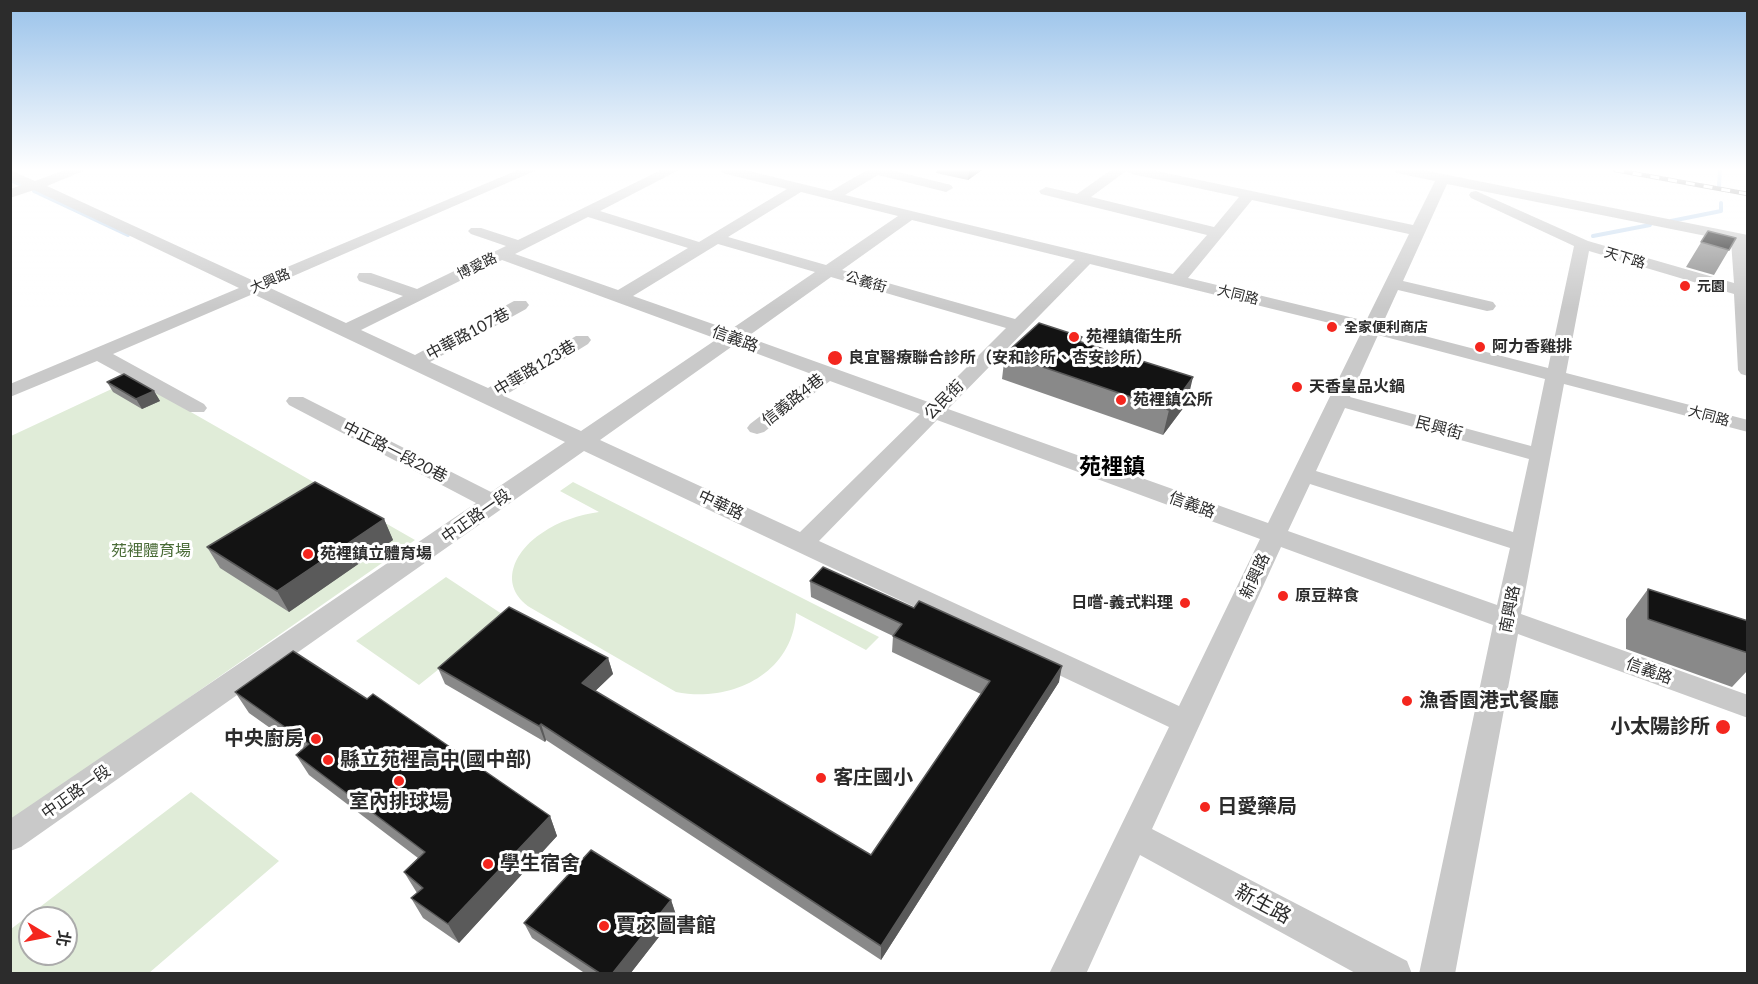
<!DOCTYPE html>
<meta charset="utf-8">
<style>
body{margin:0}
#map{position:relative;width:1758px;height:984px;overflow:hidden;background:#fff;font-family:Lato,"Noto Sans TC",sans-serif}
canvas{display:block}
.frame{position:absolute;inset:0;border:12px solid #2c2c2c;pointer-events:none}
.north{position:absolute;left:18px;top:906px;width:60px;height:60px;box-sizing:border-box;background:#fff;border:2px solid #ababab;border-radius:50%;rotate:100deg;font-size:16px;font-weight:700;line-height:24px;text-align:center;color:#2c2c2c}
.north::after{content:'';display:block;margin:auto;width:21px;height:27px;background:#f4261e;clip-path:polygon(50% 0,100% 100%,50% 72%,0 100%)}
</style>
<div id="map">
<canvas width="1758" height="984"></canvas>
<div class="frame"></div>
<div class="north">北</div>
</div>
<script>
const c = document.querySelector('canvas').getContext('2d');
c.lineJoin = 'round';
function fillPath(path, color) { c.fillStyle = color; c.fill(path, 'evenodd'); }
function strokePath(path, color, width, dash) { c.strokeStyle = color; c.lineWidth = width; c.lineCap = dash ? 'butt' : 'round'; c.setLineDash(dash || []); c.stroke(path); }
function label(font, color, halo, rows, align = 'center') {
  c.font = font + ' Lato,"Noto Sans TC",sans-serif'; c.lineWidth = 6; c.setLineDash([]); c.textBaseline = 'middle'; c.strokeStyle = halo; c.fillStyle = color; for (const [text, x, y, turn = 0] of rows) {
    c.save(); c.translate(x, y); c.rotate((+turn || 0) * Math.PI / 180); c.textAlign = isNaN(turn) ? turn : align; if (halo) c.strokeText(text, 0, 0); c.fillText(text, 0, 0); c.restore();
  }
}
fillPath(new Path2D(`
 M133 379 415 540 11 822V436Z
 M573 482 879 637 866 650 796 613C793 674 731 703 676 692L531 608C497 586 514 551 542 533 559 521 579 515 599 512L560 491Z
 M446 577 505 616 419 685 356 641Z
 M191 792 279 861 149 973H11V929ZM30 918H66V954H30Z`), '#e0ecd8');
strokePath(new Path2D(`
 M10 180 24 186
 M1719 186 1720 170
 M34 191 128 235
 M1671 221 1721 211V203
 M1593 236 1650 225`), '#c2d8ee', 4);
fillPath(new Path2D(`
 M10 170 35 181 65 170H86L47 186 254 281 518 170H537L268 287 346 323 403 296 359 281 357 277 359 273H371L417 289 506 246 471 234 468 231 471 228H481L518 240 661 170H679L600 211 699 242 787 189 722 173 720 170H745L831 191 867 170H891L951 185 953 188 946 192 878 175 845 195 1173 274 1207 235 1041 194 1039 191 1046 187 1077 194 1111 170H1152L1413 225 1435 181 1396 173 1394 170H1423L1748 235V376L1741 374 1738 370 1734 294 1589 251 1566 373 1748 420V432L1564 384 1521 614 1748 695V718L1518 634 1455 974H1419L1493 625 1281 547 1152 829 1407 961 1412 974H1357L1140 855 1086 974H1049L1169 727 584 451 21 847 10 851V819L476 503 289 405 286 401 289 397H303L491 492 565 442 253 294 113 354 204 404 207 408 204 412H190L97 361 10 397V384L239 288 34 190 10 198V189L22 185 10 179ZM1126 171 1132 174 1239 197 1214 227 1091 197ZM1447 184 1731 241 1734 283 1588 241 1476 191 1471 192 1469 195 1471 198 1574 246 1548 368 1382 325 1398 290 1487 311 1493 310 1496 306 1493 302 1403 281ZM801 192 898 216 826 265 728 237ZM1252 200 1409 234 1366 321 1188 278ZM588 217 688 248 618 290 515 254ZM912 220 1075 260 1015 319 842 270ZM718 244 815 272 730 330 633 296ZM502 260 717 339 581 431 504 396 588 344 591 340 588 336H576L488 388 430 362 526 309 529 305 526 301H514L415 355 361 330ZM1090 264 1362 331 1268 523 948 409ZM831 277 1006 328 931 403 747 337ZM1378 335 1545 379 1531 446 1350 397ZM734 345 814 375 750 424 747 428 750 432 757 434 764 432 830 381 920 414 800 532 600 440ZM1345 408 1529 459 1513 532 1316 471ZM937 420 1260 539 1179 706 819 541ZM1310 484 1510 548 1497 605 1288 531Z`), '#c9c9c9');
const rail = new Path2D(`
 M1615 170 1748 194`);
strokePath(rail, '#818181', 4.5);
strokePath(rail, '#fff', 3, [9]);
fillPath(new Path2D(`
 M937 170H982L968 180 936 173Z
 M1708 231 1736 238 1714 275 1686 267Z
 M1082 337 1081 342 1187 403 1163 435 1002 379 1005 354Z
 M107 382 154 391 160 401 142 409 113 392Z
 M384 519 393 540 289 612 220 568 207 547Z
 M810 581 1059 682 881 960 546 740 545 742 445 684 438 668 608 658 613 674 595 691 871 855 981 694 892 652 893 636 811 597Z
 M1648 589 1748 621V670L1732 687 1626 649V619Z
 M235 692 550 816 557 836 459 943 423 918 411 898 417 893 404 872 418 858 309 775 296 755 301 750 249 713Z
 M671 900 676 915 630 974H586L532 938 524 923Z`), '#898989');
fillPath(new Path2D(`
 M969 170H982L968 180Z
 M1193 377 1187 403 1163 435 1169 410Z
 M154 391 160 401 142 409 136 399Z
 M384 519 393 540 289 612 277 591Z
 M608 658 613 674 587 699 582 683Z
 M1062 666 1059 682 881 960V946Z
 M541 724 546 740 545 742 539 726Z
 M550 816 557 836 459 943 448 924Z
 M671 900 676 915 630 974H612Z`), '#5a5a5a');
const building = new Path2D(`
 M1708 231 1736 238 1729 250 1701 242Z
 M1039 323 1082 337 1078 341 1193 377 1169 410 1005 354Z
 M124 374 154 391 136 399 107 382Z
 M315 482 384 519 277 591 207 547Z
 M823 567 914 608 919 601 1062 666 881 946 541 724 539 726 438 668 509 607 608 658 582 683 871 855 990 681 893 636 902 624 810 581Z
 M1648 589 1748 621V653L1648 619Z
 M293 651 367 699 373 694 550 816 448 924 411 898 423 888 404 872 425 852 296 755 309 744 235 692Z
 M591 850 671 900 612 974H601L524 923Z`);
fillPath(building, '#131313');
strokePath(building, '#5a5a5a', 1.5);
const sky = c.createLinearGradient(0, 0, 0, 308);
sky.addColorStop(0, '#99c2ea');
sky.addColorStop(0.55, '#fff');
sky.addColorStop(1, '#ffffff00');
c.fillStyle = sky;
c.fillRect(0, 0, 1758, 308);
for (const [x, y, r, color] of [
 [1685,286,6,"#f4261e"],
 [1332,327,6,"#f4261e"],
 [1074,337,6,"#f4261e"],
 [1480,347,6,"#f4261e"],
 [835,358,8,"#f4261e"],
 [1297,387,6,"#f4261e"],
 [1121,400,6,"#f4261e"],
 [308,554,6,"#f4261e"],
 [1283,596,6,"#f4261e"],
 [1185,603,6,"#f4261e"],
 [1407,701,6,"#f4261e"],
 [1723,727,8,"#f4261e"],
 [316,739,6,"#f4261e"],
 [328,760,6,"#f4261e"],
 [821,778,6,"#f4261e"],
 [399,781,6,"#f4261e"],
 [1205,807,6,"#f4261e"],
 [488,864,6,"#f4261e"],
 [604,926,6,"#f4261e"]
]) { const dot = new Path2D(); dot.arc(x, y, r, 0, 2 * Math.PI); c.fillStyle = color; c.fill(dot); strokePath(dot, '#fff', 2); }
label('14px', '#2c2c2c', '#fff', [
 ["天下路",1625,258,17],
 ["博愛路",477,266,-26],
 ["大興路",270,281,-23],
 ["公義街",866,282,16],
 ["大同路",1238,295,14],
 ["大同路",1709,416,15]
]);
label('bold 14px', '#2c2c2c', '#fff', [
 ["元園",1697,286],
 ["全家便利商店",1344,327]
], 'left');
label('16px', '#2c2c2c', '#fff', [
 ["中華路107巷",468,334,-28],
 ["信義路",735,339,20],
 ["中華路123巷",535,368,-31],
 ["信義路4巷",793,400,-38],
 ["公民街",944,400,-45],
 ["民興街",1439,428,15],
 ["中正路一段20巷",395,452,27],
 ["中華路",721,505,25],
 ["信義路",1192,505,20],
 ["中正路一段",476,516,-35],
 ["新興路",1255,576,-65],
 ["南興路",1510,609,-79],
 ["信義路",1649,671,20],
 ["中正路一段",76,792,-35]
]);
label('bold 16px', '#2c2c2c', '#fff', [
 ["苑裡鎮衛生所",1086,337],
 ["阿力香雞排",1492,347],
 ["良宜醫療聯合診所（安和診所、杏安診所）",848,358],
 ["天香皇品火鍋",1309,387],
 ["苑裡鎮公所",1133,400],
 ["苑裡鎮立體育場",320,554],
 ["原豆粹食",1295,596],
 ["日嚐-義式料理",1173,603,"right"]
], 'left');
label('16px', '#496b36', '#fff', [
 ["苑裡體育場",151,551]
]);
label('bold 20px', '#2c2c2c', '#fff', [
 ["漁香園港式餐廳",1419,701],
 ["小太陽診所",1710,727,"right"],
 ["中央廚房",304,739,"right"],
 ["縣立苑裡高中(國中部)",340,760],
 ["客庄國小",833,778],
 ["室內排球場",399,802,"center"],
 ["日愛藥局",1217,807],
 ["學生宿舍",500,864],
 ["賈宓圖書館",616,926]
], 'left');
label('20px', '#2c2c2c', '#fff', [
 ["新生路",1263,904,28]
]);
label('bold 22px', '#000', '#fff', [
 ["苑裡鎮",1112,467]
]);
</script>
